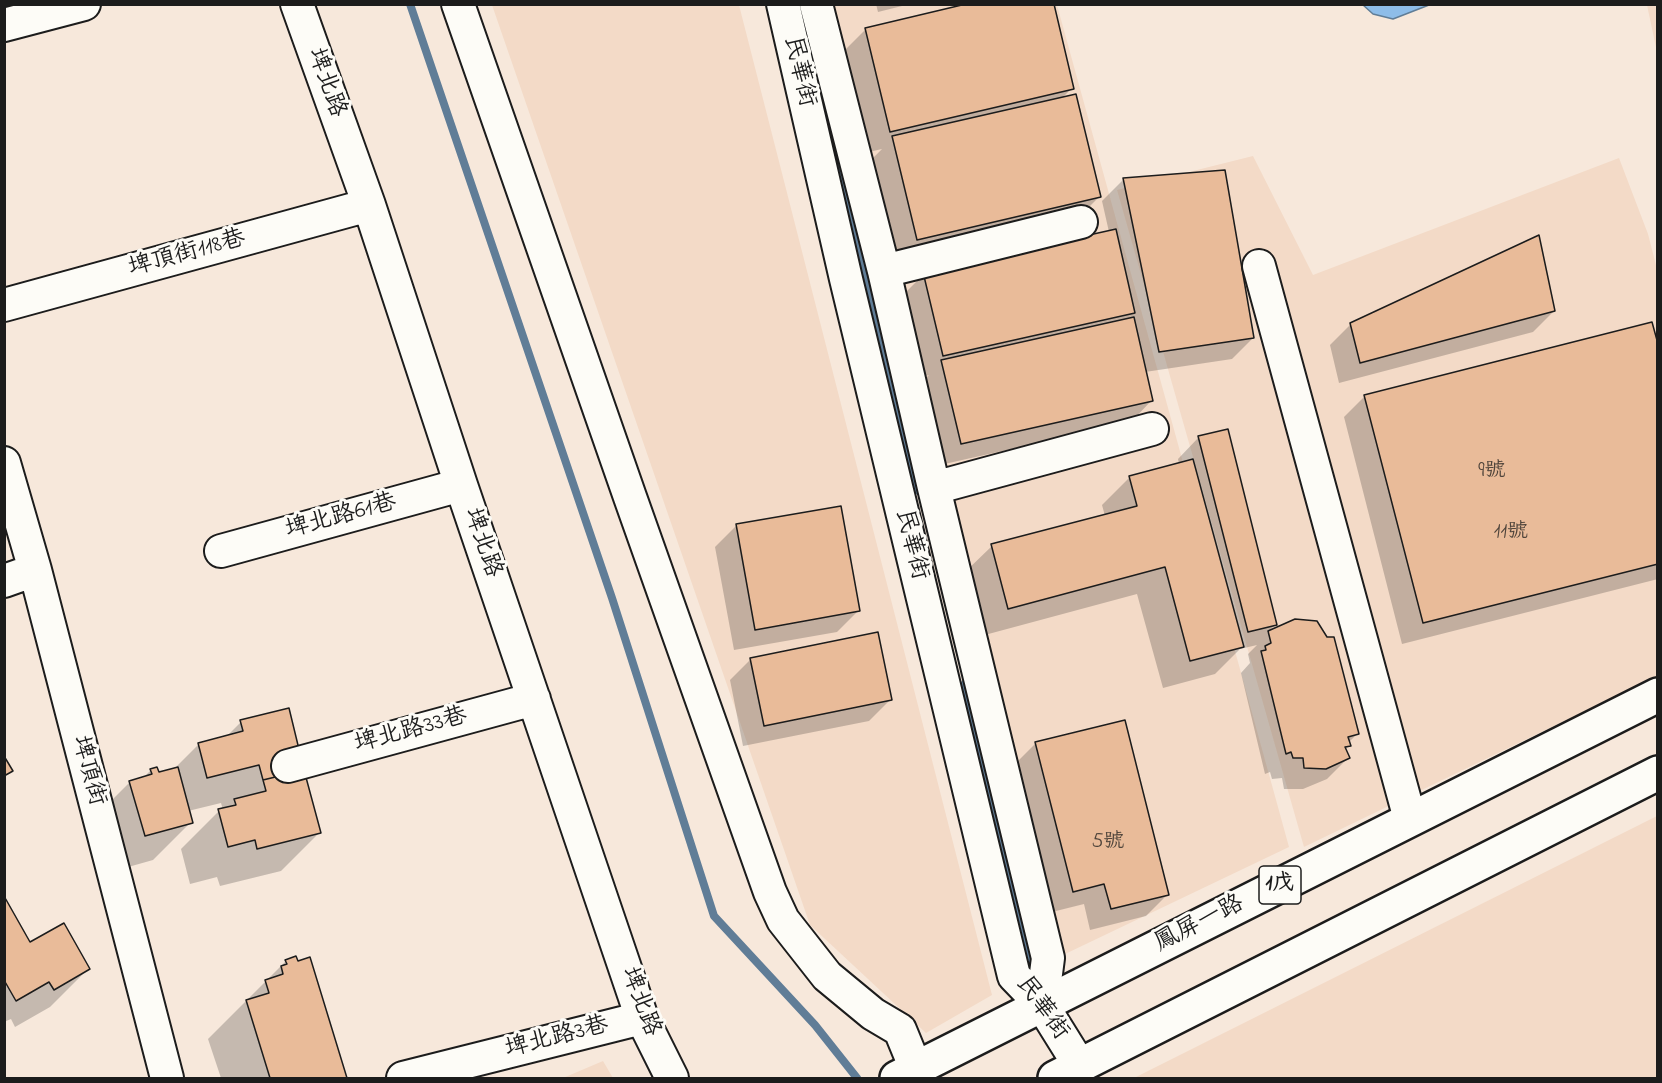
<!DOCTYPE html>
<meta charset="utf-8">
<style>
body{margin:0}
#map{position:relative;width:1662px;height:1083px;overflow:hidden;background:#f7e8db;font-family:"Indie Flower",sans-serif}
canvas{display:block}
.frame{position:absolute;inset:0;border:6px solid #1c1c1c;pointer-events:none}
</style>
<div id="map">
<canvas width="1662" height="1083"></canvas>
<div class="frame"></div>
</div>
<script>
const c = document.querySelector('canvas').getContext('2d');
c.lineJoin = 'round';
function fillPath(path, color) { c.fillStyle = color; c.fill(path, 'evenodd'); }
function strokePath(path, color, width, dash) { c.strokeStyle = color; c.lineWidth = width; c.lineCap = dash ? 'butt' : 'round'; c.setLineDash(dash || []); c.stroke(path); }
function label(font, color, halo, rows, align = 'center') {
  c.font = font + ' "Indie Flower","LXGW WenKai TC",sans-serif'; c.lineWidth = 6; c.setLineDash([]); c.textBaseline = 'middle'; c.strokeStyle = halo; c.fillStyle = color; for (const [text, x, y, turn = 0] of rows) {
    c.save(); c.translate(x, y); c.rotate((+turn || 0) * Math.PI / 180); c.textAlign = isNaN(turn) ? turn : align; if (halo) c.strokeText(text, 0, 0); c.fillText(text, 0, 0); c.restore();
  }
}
fillPath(new Path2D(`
 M492 5H739L992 995 926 1033 810 925Z
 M834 5H1057L1289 847 1063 955Z
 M1647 5H1657V52Z
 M1253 156 1313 275 1619 158 1648 234 1657 269V676L1304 847 1117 190Z
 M1657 816V1078H1134Z
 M603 1061 613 1078H563Z`), '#f3dac7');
const water = new Path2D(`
 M1363 5H1429L1393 19 1373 14Z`);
fillPath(water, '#8ebde9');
strokePath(water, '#607d97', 1.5);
fillPath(new Path2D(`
 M876 4H910L878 12Z
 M866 29 1072 88 1061 99 1099 197 1078 218 896 261 872 159 882 149 869 152 845 50Z
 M1123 180 1253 338 1232 359 1145 372 1152 400 1131 422 940 465 921 383 929 375 922 377 903 295 924 274 1109 232 1102 201Z
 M1554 311 1533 332 1339 383 1330 345 1351 324Z
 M1658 350V579L1402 644 1344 417 1365 396Z
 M1199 437 1276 624 1267 633 1296 620 1357 734 1348 743 1349 746 1345 750 1348 758 1327 779 1303 789H1284L1282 778 1272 779 1270 772 1265 774 1241 673 1250 663 1248 654 1257 645 1240 649 1215 674 1163 688 1137 594 981 636 964 573 992 546 1105 516 1102 505 1130 477 1179 464 1178 459Z
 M736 526 858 611 837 632 734 650 715 547Z
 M751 659 890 700 869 721 743 746 730 680Z
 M241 722 319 833 281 871 220 886 217 877 190 884 181 849 219 811 223 810 221 803 188 811 191 822 153 860 107 873 92 820 130 782 143 778 151 770 158 774 173 770 199 744 225 738Z
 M1036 743 1167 895 1146 916 1090 930 1084 904 1052 912 1015 764Z
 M4 898 30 944 88 969 50 1007 15 1027 11 1019 4 1022Z
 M309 959 346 1078H221L208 1039 286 961 297 963Z`), '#0003');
strokePath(new Path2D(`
 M410 4 612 598 714 916 815 1025 857 1078
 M819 81 919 491
 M965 684 1032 959`), '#607d97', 8);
const building = new Path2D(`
 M966 4H1054L1074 89 890 132 865 28Z
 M1076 94 1101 197 917 240 892 136Z
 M1225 170 1254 338 1159 352 1123 178Z
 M1116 229 1135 313 943 356 923 272Z
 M1539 235 1555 311 1360 363 1350 323Z
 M1134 317 1153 401 961 444 941 360Z
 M1652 322 1658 344V564L1423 623 1364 395Z
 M1228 429 1277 625 1248 632 1198 436Z
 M1193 459 1244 647 1190 661 1165 567 1008 609 991 544 1137 506 1129 476Z
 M841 506 860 611 755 630 736 524Z
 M1295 619 1317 621 1327 637H1334L1359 734 1348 737 1351 746 1345 747 1350 758 1326 769 1304 768 1303 758H1293L1291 752 1286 754 1261 651 1266 650 1265 646 1271 643 1268 631Z
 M878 632 892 700 764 726 750 658Z
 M289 708 304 770 263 780 259 765 207 778 198 743 243 731 240 720Z
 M1125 720 1169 895 1111 909 1104 884 1073 892 1035 742Z
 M4 756 13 771 4 776Z
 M157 767 159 772 178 767 193 823 145 836 129 781 152 774 150 769Z
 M304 770 321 833 257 849 255 840 228 847 218 809 236 805 234 799 266 791 263 780Z
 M4 896 30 942 64 923 90 969 54 990 49 982 16 1001 4 980Z
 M296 956 298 961 310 957 347 1078H270L246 1000 269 993 265 980 283 974 281 966 287 964 285 960Z`);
fillPath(building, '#e9bb99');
strokePath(building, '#1c1c1c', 1.5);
const minor = new Path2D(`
 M297 4 369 205 461 485 642 1018 672 1078
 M458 4 630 497 770 892 783 920 827 976 873 1014 900 1030 916 1069
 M783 4 846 279 1014 976 1042 1005 1080 1066
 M816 4 884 271 934 488 1048 958 1042 1005
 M4 25 84 4
 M1259 266 1410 819
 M884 271 1081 222
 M4 305 369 205
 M4 463 35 570 167 1078
 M934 488 1152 429
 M221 551 461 485
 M4 581 35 570
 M288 766 534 699
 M403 1078 642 1018`);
const major = new Path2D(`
 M897 1078 1658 695
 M1055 1078 1658 773`);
strokePath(minor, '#1c1c1c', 36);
strokePath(major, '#1c1c1c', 38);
strokePath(minor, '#fdfcf7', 32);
strokePath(major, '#fdfcf7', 33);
label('21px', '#4f443b', null, [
 ["9號",1492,473],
 ["11號",1511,534],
 ["5號",1108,844]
]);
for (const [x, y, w] of [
 [1280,885,42]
]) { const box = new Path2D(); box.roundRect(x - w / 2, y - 19, w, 38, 4.5); c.fillStyle = '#fdfcf7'; c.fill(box); strokePath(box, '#1c1c1c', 1.5); }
label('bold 22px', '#1c1c1c', null, [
 ["1戊",1280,885]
]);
label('24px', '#1c1c1c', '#fdfcf7', [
 ["民華街",798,72,77],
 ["埤北路",325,83,70],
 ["埤頂街118巷",187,255,-15],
 ["埤北路61巷",341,518,-15],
 ["埤北路",481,543,71],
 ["民華街",910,545,76],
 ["埤北路33巷",411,732,-15],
 ["埤頂街",87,771,75],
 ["鳳屏一路",1200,925,-27],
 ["埤北路",639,1002,69],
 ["民華街",1041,1009,54],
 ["埤北路3巷",557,1039,-14]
]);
</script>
